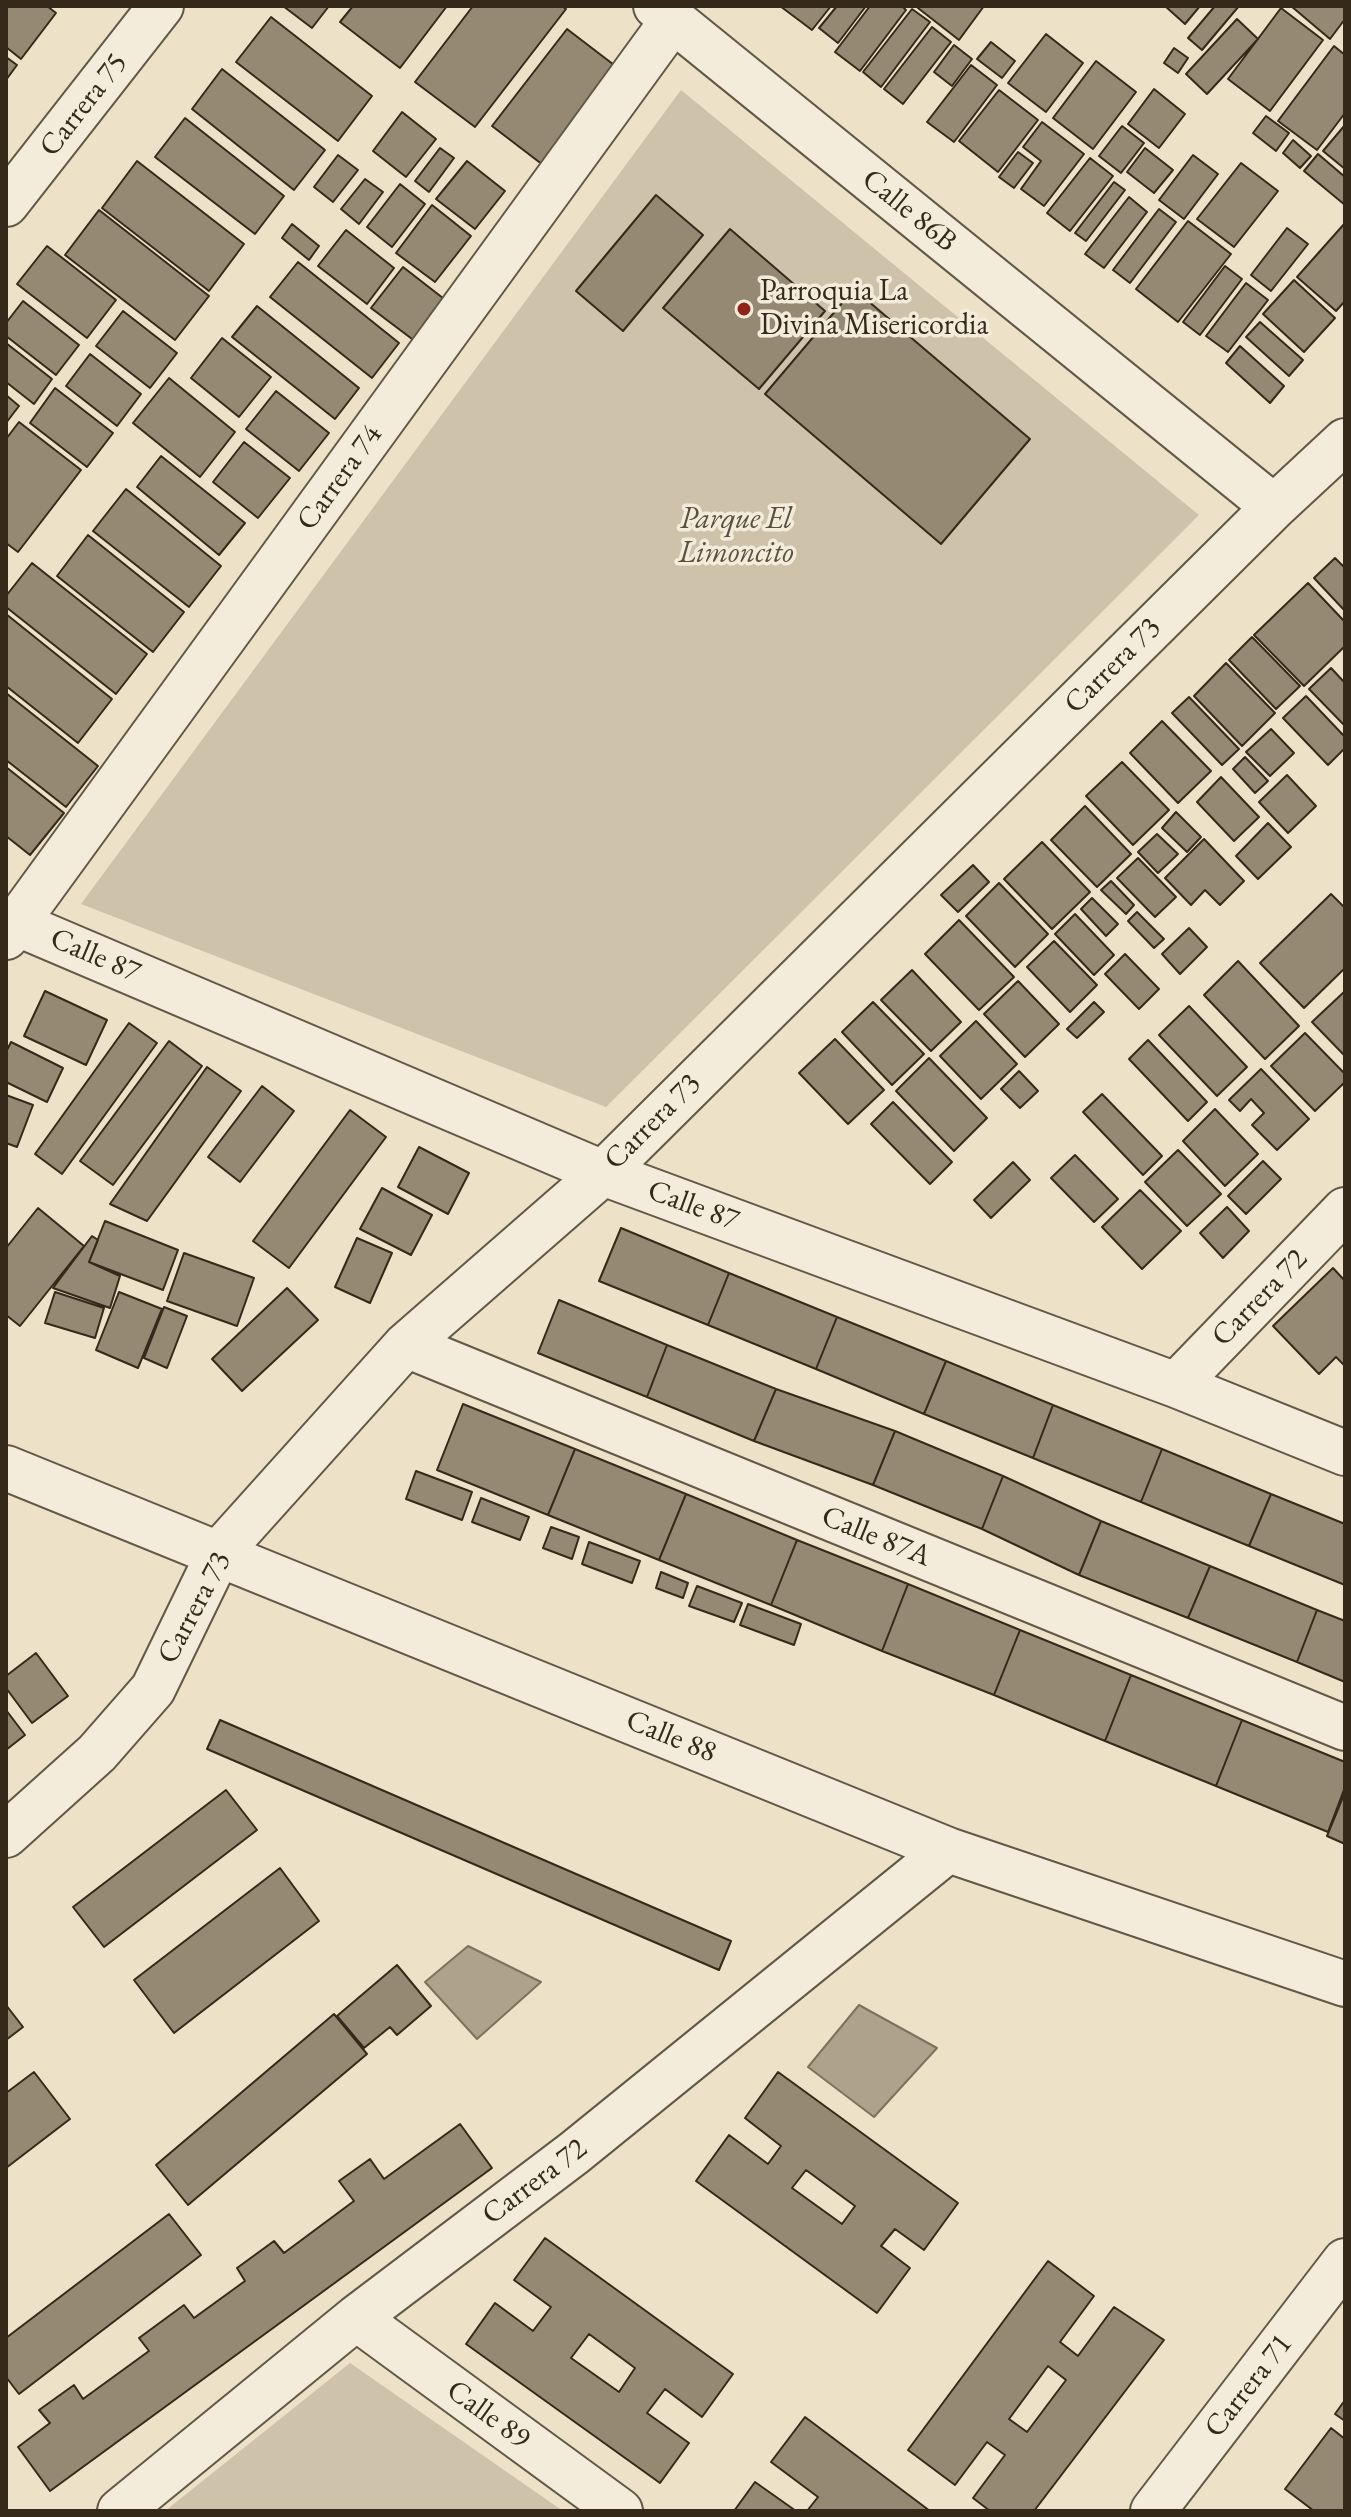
<!DOCTYPE html>
<style>
body{margin:0}
#map{position:relative;width:1351px;height:2517px;overflow:hidden;background:#ede1c7;font-family:"EB Garamond",serif}
canvas{display:block}
.frame{position:absolute;inset:0;border:8px solid #35291a;pointer-events:none}
</style>
<div id="map">
<canvas width="1351" height="2517"></canvas>
<div class="frame"></div>
</div>
<script>
const c = document.querySelector('canvas').getContext('2d');
c.lineJoin = 'round';
function fillPath(path, color) { c.fillStyle = color; c.fill(path, 'evenodd'); }
function strokePath(path, color, width, dash) { c.strokeStyle = color; c.lineWidth = width; c.lineCap = dash ? 'butt' : 'round'; c.setLineDash(dash || []); c.stroke(path); }
function label(font, color, halo, rows, align = 'center') {
  c.font = font + ' "EB Garamond",serif'; c.lineWidth = 7; c.setLineDash([]); c.textBaseline = 'middle'; c.strokeStyle = halo; c.fillStyle = color; for (const [text, x, y, turn = 0] of rows) {
    c.save(); c.translate(x, y); c.rotate((+turn || 0) * Math.PI / 180); c.textAlign = isNaN(turn) ? turn : align; if (halo) c.strokeText(text, 0, 0); c.fillText(text, 0, 0); c.restore();
  }
}
fillPath(new Path2D(`
 M681 90 1199 515 606 1107 81 904Z
 M350 2363 563 2511H165Z`), '#cec2aa');
const water = new Path2D(`
 M468 1946 541 1982 477 2039 425 1982Z
 M859 2005 937 2048 874 2117 808 2067Z`);
fillPath(water, '#aea28c');
strokePath(water, '#7e725e', 2);
const building = new Path2D(`
 M6 6H47L56 13 21 59 6 47Z
 M283 6H329L312 28Z
 M353 6H447L400 68 340 22Z
 M473 6H562L566 9 475 127 415 82Z
 M780 6H831L812 30Z
 M837 6H866L838 43 819 28Z
 M870 6H902L906 10 860 71 835 52Z
 M919 6H984L959 40 918 8Z
 M1165 6H1200L1185 24Z
 M1215 6H1239L1202 50 1188 38Z
 M1291 6H1345V19L1330 39Z
 M1281 8 1323 40 1270 111 1228 79Z
 M912 9 930 22 881 87 863 72Z
 M271 17 372 96 338 141 236 62Z
 M1237 19 1258 39 1207 94 1186 74Z
 M932 27 951 42 903 104 884 89Z
 M567 29 618 68 543 165 492 126Z
 M1046 34 1083 63 1046 112 1008 83Z
 M991 42 1015 61 1002 78 977 59Z
 M954 45 972 59 952 86 934 72Z
 M1334 46 1345 55V113L1317 150 1278 121Z
 M1174 48 1188 58 1178 73 1164 63Z
 M6 57 17 65 6 80Z
 M1096 61 1136 92 1093 149 1053 118Z
 M971 65 997 85 954 142 927 122Z
 M222 69 325 150 294 190 192 109Z
 M1154 89 1185 114 1159 148 1128 124Z
 M999 90 1038 120 998 172 959 141Z
 M402 112 436 139 406 177 373 151Z
 M1266 116 1289 133 1276 151 1253 133Z
 M185 118 284 196 255 234 155 157Z
 M1042 122 1084 154 1044 206 1021 189 1041 161 1023 147Z
 M1345 125V169L1323 151Z
 M1122 126 1144 143 1121 173 1099 156Z
 M1293 140 1311 156 1300 168 1283 153Z
 M440 148 454 158 429 192 415 181Z
 M1145 148 1173 170 1154 193 1127 172Z
 M1018 152 1033 163 1014 188 999 177Z
 M1318 154 1345 177V205L1304 171Z
 M338 155 358 170 333 202 314 187Z
 M1193 155 1218 174 1184 219 1159 200Z
 M1090 158 1113 176 1070 231 1047 213Z
 M137 161 244 244 209 291 102 208Z
 M467 161 505 191 475 229 436 199Z
 M1241 163 1278 191 1234 247 1197 219Z
 M365 179 383 192 359 224 341 209Z
 M1114 182 1125 190 1086 241 1075 233Z
 M400 184 425 204 392 247 367 227Z
 M656 195 703 235 623 331 576 291Z
 M1129 197 1147 212 1104 268 1085 254Z
 M432 205 471 236 435 282 396 253Z
 M1159 209 1176 222 1130 283 1113 270Z
 M99 210 209 296 175 340 65 255Z
 M1188 221 1231 254 1178 322 1136 289Z
 M1345 223V301L1336 311 1297 277Z
 M292 224 319 246 309 260 282 238Z
 M1287 228 1308 244 1271 291 1251 275Z
 M730 229 825 311 759 389 663 308Z
 M346 230 394 268 367 304 318 266Z
 M47 246 116 300 87 338 17 284Z
 M298 262 399 343 372 378 270 297Z
 M1225 266 1242 279 1200 335 1183 322Z
 M403 267 448 302 416 342 371 308Z
 M1294 280 1335 318 1304 352 1263 314Z
 M1246 283 1268 300 1228 352 1206 336Z
 M854 289 1030 439 941 544 765 394Z
 M23 301 79 345 56 375 6 336V323Z
 M257 306 359 388 335 419 232 337Z
 M123 311 177 353 150 388 96 346Z
 M1260 322 1303 360 1289 376 1246 337Z
 M222 338 271 377 239 417 191 378Z
 M6 343 52 379 34 404 6 382Z
 M1240 346 1284 386 1270 403 1226 363Z
 M90 354 141 394 117 426 66 386Z
 M169 378 235 432 200 477 133 423Z
 M55 388 113 433 87 467 30 423Z
 M276 391 329 433 299 471 246 429Z
 M6 395 19 406 6 423Z
 M19 422 81 470 18 552 6 543V439Z
 M244 442 290 478 258 518 213 482Z
 M161 456 245 523 219 555 137 487Z
 M126 489 221 566 189 607 93 531Z
 M88 535 184 612 153 652 57 576Z
 M1335 558 1345 568V611L1314 578Z
 M32 563 147 654 116 694 6 607V596Z
 M1308 583 1345 622V646L1304 686 1254 635Z
 M6 614 112 699 78 743 6 686Z
 M1252 637 1300 686 1276 709 1229 660Z
 M1226 663 1275 713 1242 746 1194 696Z
 M1331 668 1345 683V726L1309 689Z
 M6 693 98 766 66 807 6 760Z
 M1306 696 1345 737V748L1328 765 1283 718Z
 M1189 697 1239 749 1222 765 1172 713Z
 M1162 721 1211 771 1178 803 1130 753Z
 M1271 729 1294 753 1270 776 1246 752Z
 M1245 757 1268 781 1255 793 1233 769Z
 M1122 762 1169 810 1133 845 1086 796Z
 M6 767 64 813 30 855 6 836Z
 M1287 775 1316 806 1288 833 1259 802Z
 M1221 777 1259 817 1234 841 1197 802Z
 M1085 806 1131 854 1097 887 1051 840Z
 M1176 812 1201 837 1187 852 1162 828Z
 M1268 823 1291 847 1258 879 1236 856Z
 M1157 834 1178 854 1158 873 1138 852Z
 M1204 839 1244 881 1220 905 1205 890 1191 905 1165 878Z
 M1042 842 1090 892 1052 929 1004 879Z
 M1138 858 1176 897 1155 917 1117 878Z
 M973 865 989 882 958 912 941 895Z
 M1111 881 1134 905 1126 914 1101 890Z
 M999 883 1048 934 1015 967 966 916Z
 M1331 894 1345 908V968L1304 1008 1260 963Z
 M1092 898 1118 924 1106 936 1081 909Z
 M1137 912 1164 939 1154 948 1128 921Z
 M1075 914 1114 955 1094 975 1055 934Z
 M959 920 1014 977 979 1010 925 954Z
 M1189 928 1207 947 1180 974 1162 954Z
 M1054 941 1097 985 1070 1012 1027 967Z
 M1125 954 1159 989 1139 1009 1105 974Z
 M1238 961 1299 1026 1265 1059 1204 995Z
 M912 970 961 1022 931 1051 881 1000Z
 M1018 981 1059 1024 1025 1057 984 1014Z
 M45 991 107 1020 86 1065 24 1036Z
 M1345 991V1056L1312 1022Z
 M873 1002 924 1054 892 1085 842 1032Z
 M1094 1002 1104 1012 1077 1038 1067 1029Z
 M1189 1006 1247 1067 1217 1096 1159 1035Z
 M976 1021 1017 1064 981 1099 940 1056Z
 M129 1023 157 1043 62 1174 35 1154Z
 M1305 1033 1345 1074V1082L1315 1111 1271 1066Z
 M835 1039 884 1090 848 1124 799 1073Z
 M1148 1040 1207 1102 1188 1121 1129 1059Z
 M169 1041 202 1066 113 1185 80 1161Z
 M11 1042 63 1068 47 1102 6 1082V1052Z
 M929 1058 987 1118 954 1151 896 1091Z
 M207 1067 241 1091 147 1221 110 1204Z
 M1261 1069 1309 1119 1277 1150 1252 1125 1264 1113 1251 1099 1240 1111 1229 1100Z
 M1019 1071 1038 1091 1020 1108 1001 1089Z
 M262 1086 294 1111 240 1182 208 1157Z
 M1102 1094 1162 1156 1143 1175 1083 1112Z
 M6 1095 33 1105 17 1147 6 1143Z
 M893 1102 952 1162 930 1184 871 1124Z
 M1215 1109 1258 1154 1225 1186 1183 1141Z
 M350 1110 386 1137 289 1268 253 1241Z
 M419 1147 469 1173 448 1214 398 1187Z
 M1178 1150 1221 1194 1187 1226 1145 1182Z
 M1075 1155 1118 1199 1094 1222 1051 1178Z
 M1263 1161 1281 1179 1246 1214 1228 1196Z
 M1013 1162 1030 1180 991 1218 974 1200Z
 M382 1188 432 1215 411 1255 360 1229Z
 M1140 1190 1181 1231 1142 1269 1102 1227Z
 M1227 1207 1249 1231 1223 1258 1200 1233Z
 M38 1208 84 1246 20 1326 6 1315V1248Z
 M105 1221 178 1250 163 1290 89 1262Z
 M621 1228 729 1273 708 1325 599 1281Z
 M92 1236 98 1240 89 1262 120 1276 110 1308 53 1288Z
 M357 1238 392 1253 370 1303 335 1287Z
 M184 1253 254 1278 237 1326 167 1301Z
 M1333 1268 1345 1281V1366L1336 1357 1319 1374 1273 1326Z
 M729 1273 837 1317 816 1369 708 1325Z
 M287 1288 318 1320 242 1391 212 1359Z
 M55 1292 104 1308 95 1338 45 1323Z
 M119 1292 162 1309 138 1368 96 1350Z
 M559 1300 667 1345 647 1397 538 1353Z
 M164 1307 187 1316 167 1368 144 1358Z
 M837 1317 946 1361 924 1414 816 1369Z
 M667 1345 776 1389 754 1441 647 1397Z
 M946 1361 1053 1405 1033 1458 924 1414Z
 M776 1389 895 1431 873 1485 754 1441Z
 M463 1404 575 1449 548 1515 437 1470Z
 M1053 1405 1162 1449 1141 1502 1033 1458Z
 M895 1431 1003 1476 982 1529 873 1485Z
 M575 1449 686 1494 659 1560 548 1515Z
 M1162 1449 1271 1494 1249 1546 1141 1502Z
 M416 1471 472 1492 462 1520 406 1499Z
 M1003 1476 1101 1521 1079 1575 982 1529Z
 M686 1494 797 1540 771 1605 659 1560Z
 M1271 1494 1345 1524V1585L1249 1546Z
 M481 1498 529 1517 520 1540 472 1522Z
 M1101 1521 1210 1566 1188 1618 1079 1575Z
 M551 1527 579 1537 572 1559 543 1548Z
 M797 1540 908 1584 882 1651 771 1605Z
 M589 1542 640 1561 632 1583 582 1564Z
 M1210 1566 1317 1610 1297 1662 1188 1618Z
 M661 1572 688 1583 683 1598 656 1588Z
 M908 1584 1020 1630 994 1695 882 1651Z
 M697 1586 742 1603 734 1622 689 1606Z
 M748 1604 801 1624 794 1645 740 1625Z
 M1317 1610 1345 1621V1682L1297 1662Z
 M1020 1630 1131 1675 1105 1741 994 1695Z
 M36 1653 68 1696 32 1723 6 1688V1676Z
 M1131 1675 1242 1720 1216 1786 1105 1741Z
 M6 1710 25 1735 6 1750Z
 M220 1720 731 1941 719 1970 207 1749Z
 M1242 1720 1345 1762V1787L1328 1832 1216 1786Z
 M226 1790 257 1830 104 1947 73 1907Z
 M1345 1792V1844L1327 1836Z
 M280 1868 319 1921 174 2033 134 1980Z
 M397 1965 431 2006 397 2035 390 2027 364 2048 337 2016Z
 M6 2005 23 2027 6 2040Z
 M334 2014 367 2054 188 2205 156 2165Z
 M34 2072 70 2119 6 2168V2093Z
 M778 2072 958 2203 924 2250 895 2229 881 2246 910 2268 877 2313 696 2181 729 2135 768 2164 781 2146 745 2118ZM806 2170 855 2206 842 2224 792 2188Z
 M460 2124 492 2168 50 2491 18 2447 50 2423 39 2410 74 2385 83 2399 149 2351 139 2338 184 2305 194 2318 245 2281 237 2268 274 2241 284 2253 354 2201 339 2181 370 2159 384 2179Z
 M169 2214 201 2255 19 2394 6 2377V2338Z
 M545 2238 733 2374 702 2417 665 2389 647 2413 689 2443 660 2483 466 2344 495 2303 533 2331 551 2307 514 2280ZM589 2334 635 2368 619 2392 571 2358Z
 M1048 2261 1094 2296 1060 2342 1078 2356 1114 2307 1164 2340 1034 2511H990L973 2498 1005 2455 987 2442 955 2485 908 2450ZM1048 2366 1066 2380 1027 2432 1009 2419Z
 M1345 2400V2421L1335 2414Z
 M805 2417 930 2511H807L818 2497 771 2462Z
 M1331 2428 1345 2439V2511H1314L1285 2489Z
 M755 2482 796 2511H734Z`);
fillPath(building, '#958974');
strokePath(building, '#35291a', 2);
const minor = new Path2D(`
 M656 6 1274 507
 M6 204 161 6
 M6 919 603 1173 1176 1385 1345 1453
 M6 937 673 20
 M406 1345 1345 1728
 M1176 1385 1345 1210
 M6 1468 948 1850 1345 1984
 M6 1835 97 1753 153 1689 219 1553 406 1345 603 1173 1274 507 1345 441
 M356 2318 620 2511
 M120 2511 356 2318 574 2153 948 1850
 M1153 2511 1345 2261`);
strokePath(minor, '#635745', 48);
strokePath(minor, '#f3ecdb', 44);
for (const [x, y, r, color] of [
 [744,309,8,"#8f2418"]
]) { const dot = new Path2D(); dot.arc(x, y, r, 0, 2 * Math.PI); c.fillStyle = color; c.fill(dot); strokePath(dot, '#f3ecdb', 3); }
label('30px', '#35291a', '#f3ecdb', [
 ["Carrera 75",84,105,-52],
 ["Calle 86B",909,211,39],
 ["Carrera 74",340,478,-54],
 ["Carrera 73",1113,666,-45],
 ["Calle 87",95,956,23],
 ["Carrera 73",653,1122,-45],
 ["Calle 87",693,1206,20],
 ["Carrera 72",1260,1298,-46],
 ["Calle 87A",876,1537,22],
 ["Carrera 73",195,1608,-62],
 ["Calle 88",671,1737,22],
 ["Carrera 72",535,2182,-37],
 ["Carrera 71",1249,2386,-52],
 ["Calle 89",488,2415,36]
]);
label('30px', '#35291a', '#f3ecdb', [
 ["Parroquia La",760,292],
 ["Divina Misericordia",760,326]
], 'left');
label('italic 30px', '#5b4f3e', '#f3ecdb', [
 ["Parque El",736,520],
 ["Limoncito",736,554]
]);
</script>
